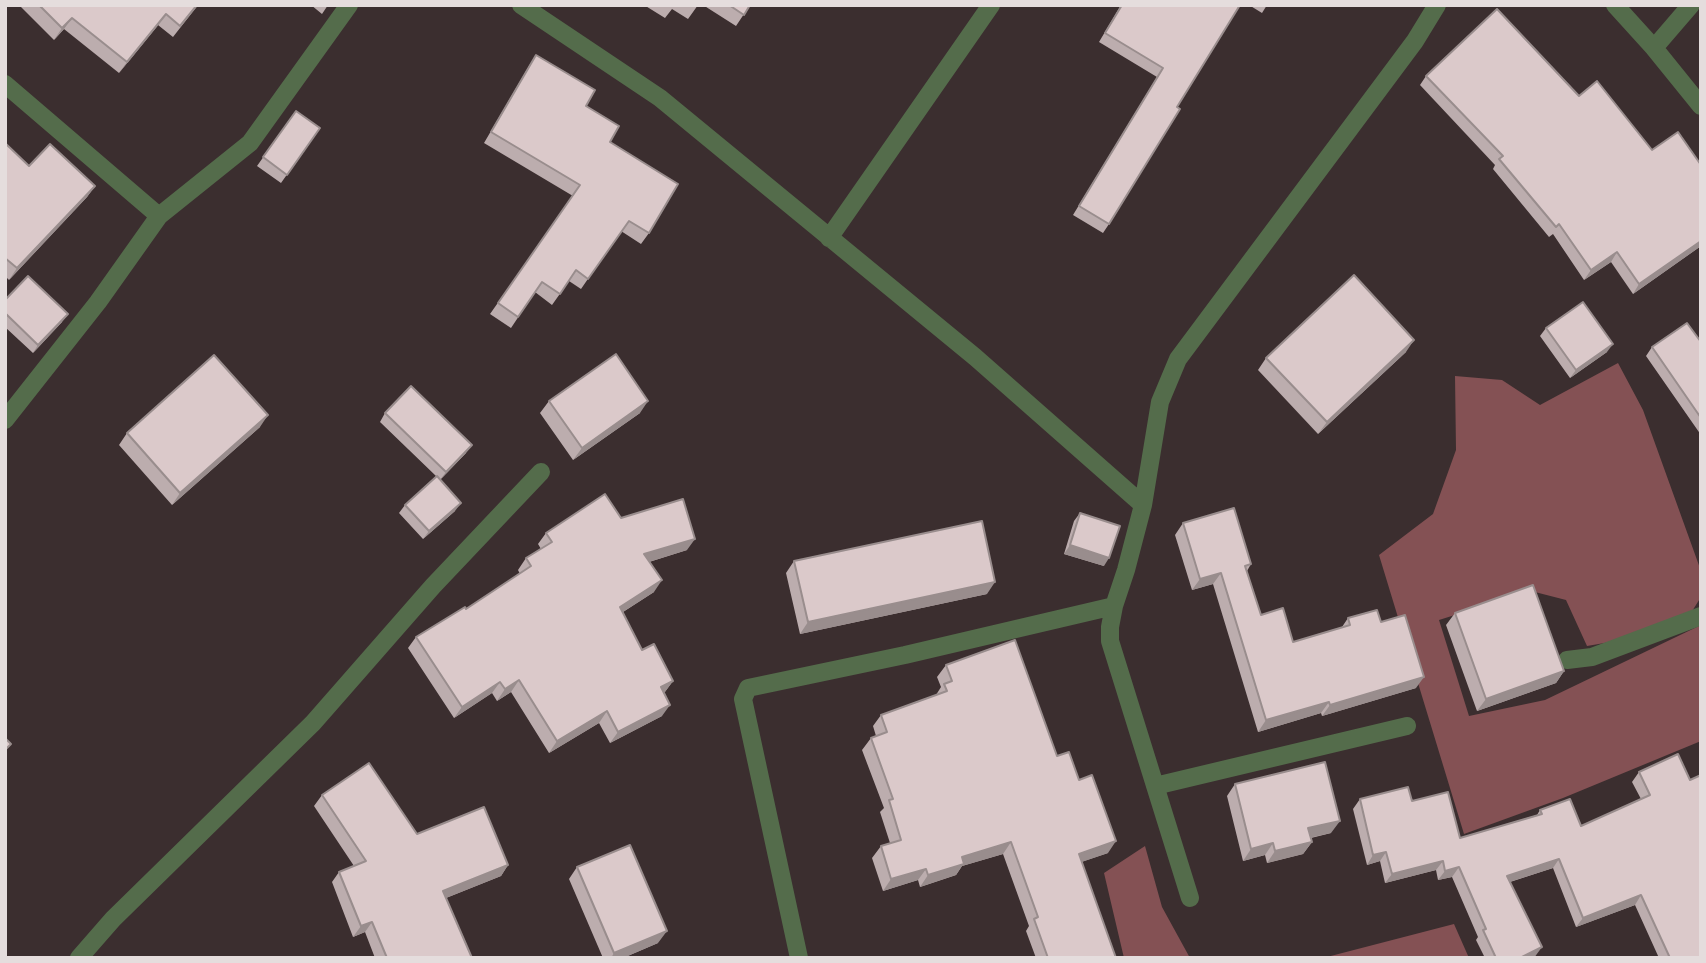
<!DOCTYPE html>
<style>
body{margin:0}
#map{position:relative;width:1706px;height:963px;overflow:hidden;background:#3b2e2f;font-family:"PT Sans",sans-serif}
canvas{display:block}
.frame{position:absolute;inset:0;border:7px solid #e5dddd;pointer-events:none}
</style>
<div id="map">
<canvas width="1706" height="963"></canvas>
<div class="frame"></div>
</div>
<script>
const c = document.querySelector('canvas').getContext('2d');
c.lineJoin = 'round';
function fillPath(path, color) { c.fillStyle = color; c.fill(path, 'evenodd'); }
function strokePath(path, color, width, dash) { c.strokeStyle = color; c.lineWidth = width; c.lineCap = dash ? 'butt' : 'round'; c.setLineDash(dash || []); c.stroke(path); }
fillPath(new Path2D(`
 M1618 363 1643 410 1701 571V597L1689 616 1622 640 1587 646 1566 600 1531 591 1439 620 1469 716 1545 700 1701 625V741L1563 798 1464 834 1379 555 1433 514 1456 450 1455 376 1502 380 1540 405Z
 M1145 846 1162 907 1190 958H1124L1104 873Z
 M1454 924 1469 958H1323Z`), '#845154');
strokePath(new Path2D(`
 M521 5 660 98 975 357 1143 505
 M1615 5 1654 48 1701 106
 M1654 48 1691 5
 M5 84 159 216
 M829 238 991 5
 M5 420 98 302 159 216 250 143 349 5
 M1567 660 1592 657 1701 616
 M1155 786 1407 726
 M1190 898 1110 641V627L1114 606 1126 570 1143 505 1160 402 1178 359 1415 41 1437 5
 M79 958 113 919 313 723 433 586 541 472
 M799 958 743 699 748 688 905 655 1114 606`), '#546c4b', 18);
fillPath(new Path2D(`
 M19 5H198L173 37 158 25 119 73 64 29 54 40Z
 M311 5H328L322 14Z
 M644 5H698L688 19 672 9 665 18Z
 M703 5H750L736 26Z
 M1121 5H1240L1177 107 1109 224 1103 233 1073 215 1157 77 1099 42Z
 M1249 5H1267L1262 13Z
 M536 55 586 106 610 142 649 233 641 244 621 231 581 289 569 281 552 305 535 292 511 328 490 314 573 196 484 143 529 66Z
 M1426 76 1579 96 1652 150 1701 165V246L1633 294 1611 262 1584 280 1553 234 1549 237 1493 169 1495 165 1420 85Z
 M296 111 320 128 281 183 257 166Z
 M5 143 29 166 95 186 87 197 9 280 5 276Z
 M5 300 62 322 33 353 5 327Z
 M1546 328 1607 352 1570 378 1540 336Z
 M1701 342V435L1646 356 1652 347Z
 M1406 352 1318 434 1258 370 1266 358Z
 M549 401 640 413 573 460 540 413Z
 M385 413 466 453 440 480 455 511 423 539 399 513 405 505 436 476 380 422Z
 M260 427 172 505 119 445 127 433Z
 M1080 513 1104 566 1064 554 1074 521Z
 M621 518 687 550 649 562 654 592 623 612 642 650 673 681 664 693 662 716 610 743 599 723 549 753 511 692 497 701 492 693 454 718 408 648 416 637 466 609 520 574 518 570 526 558 541 549 538 544 546 533Z
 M1183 523 1251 564 1247 571 1261 615 1293 642 1342 627 1348 618 1381 622 1416 688 1322 716 1321 713 1258 732 1213 584 1192 590 1175 535Z
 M794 561 987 594 800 634 786 573Z
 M1455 613 1564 671 1556 683 1477 711 1446 625Z
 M946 665 1057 756 1079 780 1108 853 1081 862 1116 958H1036L1026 931 1029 926 1003 854 962 866 956 875 920 887 918 880 883 891 872 858 881 846 890 843 880 812 884 808 862 750 871 738 876 736 873 726 881 715 936 695 941 687 937 677Z
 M1678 754 1701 958H1659L1635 905 1576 927 1553 868 1510 882 1535 957 1485 958 1476 940 1478 937 1452 877 1438 880 1436 870 1385 883 1380 861 1367 865 1353 809 1360 799 1412 801 1460 838 1537 815 1540 810 1581 826 1641 799 1632 782 1639 772Z
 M1235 784 1331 833 1311 838 1312 842 1303 854 1267 863 1265 855 1243 861 1227 796Z
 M322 795 417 834 508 865 501 876 446 898 472 958H375L365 932 353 937 332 882 339 872 354 866 314 806Z
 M577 867 658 943 623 958H603L569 879Z`), '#bcadae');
fillPath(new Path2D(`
 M166 14 158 25 119 73 127 62Z
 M72 18 64 29 54 40 62 28Z
 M95 186 87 197 9 280 17 268Z
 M1701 241V246L1633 294 1639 284Z
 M1617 252 1611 262 1584 280 1591 270Z
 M68 314 62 322 33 353 38 345Z
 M1414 340 1406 352 1318 434 1327 422Z
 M1613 344 1607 352 1570 378 1576 370Z
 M648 401 640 413 573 460 582 448Z
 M268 415 260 427 172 505 180 493Z
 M472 445 466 453 440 480 446 472Z
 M461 503 455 511 423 539 429 531Z
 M695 539 687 550 636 566 644 554Z
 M1070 545 1109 558 1104 566 1064 554Z
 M1221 573 1213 584 1192 590 1200 579Z
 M662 580 654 592 612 619 620 607Z
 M995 582 987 594 800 634 808 622Z
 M1564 671 1556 683 1477 711 1486 699Z
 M1424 677 1416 688 1322 716 1330 705Z
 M519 680 511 692 497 701 505 689Z
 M673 681 665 692 653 698 661 687Z
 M500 682 492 693 454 718 462 707Z
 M1329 702 1321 713 1258 732 1266 720Z
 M670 705 662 716 610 743 618 732Z
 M607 711 599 723 549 753 557 741Z
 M1340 821 1331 833 1300 840 1308 828Z
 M1116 841 1108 853 1070 866 1079 854Z
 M1011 842 1003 854 962 866 956 875 920 887 928 875 962 857Z
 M1312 842 1303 854 1267 863 1275 851Z
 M1273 843 1265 855 1243 861 1251 849Z
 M1386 852 1380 861 1367 865 1373 855Z
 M1559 859 1553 868 1500 885 1507 876Z
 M1443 861 1436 870 1385 883 1392 874Z
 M508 865 501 876 436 902 443 891Z
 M1459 867 1452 877 1438 880 1445 871Z
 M926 869 918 880 883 891 891 879Z
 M1641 895 1635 905 1576 927 1583 918Z
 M372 922 365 932 353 937 361 926Z
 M667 931 658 943 623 958H611L614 953Z
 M1542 947 1534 958H1520Z`), '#998d8d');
const building = new Path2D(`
 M39 5H197L180 26 166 14 127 62 72 18 62 28Z
 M729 5H750L744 15Z
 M1122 5H1240L1177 107 1180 109 1109 224 1079 206 1163 68 1105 33Z
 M1497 9 1579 96 1597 81 1652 150 1678 132 1701 165V241L1639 284 1617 252 1591 270 1559 224 1556 227 1499 159 1503 156 1426 76Z
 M536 55 595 90 586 106 619 126 610 142 678 184 649 233 629 221 588 279 576 270 560 294 542 282 518 317 498 303 580 185 491 132Z
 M296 111 320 128 287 175 263 157Z
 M5 143 29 166 50 144 95 186 17 268 5 258Z
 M1354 275 1414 340 1327 422 1266 358Z
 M28 276 68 314 38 345 5 313V300Z
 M1583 302 1613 344 1576 370 1546 328Z
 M1687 323 1701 342V418L1652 347Z
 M616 354 648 401 582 448 549 401Z
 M214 355 268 415 180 493 127 433Z
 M411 386 472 445 446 472 385 413Z
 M437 476 461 503 429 531 405 505Z
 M605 494 621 518 683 499 695 539 644 554 662 580 620 607 642 650 654 644 673 681 661 687 670 705 618 732 607 711 557 741 519 680 505 689 500 682 462 707 416 637 465 607 466 609 531 566 526 558 552 542 546 533Z
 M1234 508 1251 564 1245 566 1261 615 1283 608 1293 642 1350 625 1348 618 1377 610 1381 622 1405 615 1424 677 1330 705 1329 702 1266 720 1221 573 1200 579 1183 523Z
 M1080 513 1120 526 1109 558 1070 545Z
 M982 521 995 582 808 622 794 561Z
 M1533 585 1564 671 1486 699 1455 613Z
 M1015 640 1057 756 1069 752 1079 780 1092 775 1116 841 1079 854 1116 958H1048L1034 919 1038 917 1011 842 962 857 964 864 928 875 926 869 891 879 881 846 901 840 889 800 893 799 871 738 887 732 881 715 947 691 944 684 952 681 946 665Z
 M5 738 11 744 5 750Z
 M1678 754 1690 780 1701 775V958H1670L1641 895 1583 918 1559 859 1507 876 1542 947 1520 958H1496L1483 930 1486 929 1459 867 1445 871 1443 861 1392 874 1386 852 1373 855 1360 799 1408 787 1412 801 1448 792 1460 838 1542 814 1540 810 1570 799 1581 826 1650 795 1639 772Z
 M1325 762 1340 821 1308 828 1312 842 1275 851 1273 843 1251 849 1235 784Z
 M369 763 417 834 484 807 508 865 443 891 472 958H387L372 922 361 926 339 872 366 861 322 795Z
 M630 845 667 931 614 953 577 867Z`);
fillPath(building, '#dbc9ca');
strokePath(building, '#998d8d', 2);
</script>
